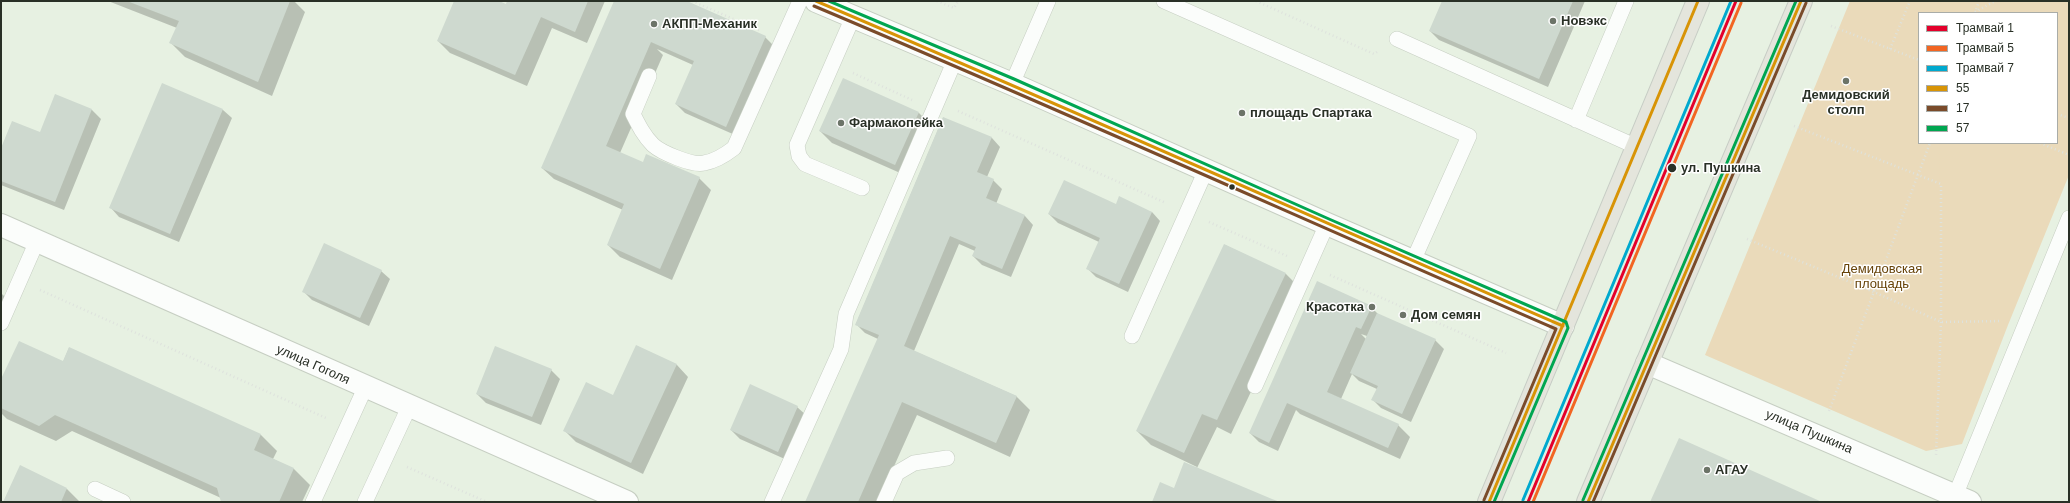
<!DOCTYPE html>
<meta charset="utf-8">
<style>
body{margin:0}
#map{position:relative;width:2070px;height:503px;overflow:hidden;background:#e7f1e2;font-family:Arial,sans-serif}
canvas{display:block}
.frame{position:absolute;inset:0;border:2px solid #293026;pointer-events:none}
.legend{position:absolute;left:1918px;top:12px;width:140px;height:132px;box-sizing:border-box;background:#fff;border:1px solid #a9aca8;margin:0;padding:5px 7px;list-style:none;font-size:12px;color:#293026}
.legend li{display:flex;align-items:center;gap:8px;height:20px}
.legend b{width:20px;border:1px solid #a9aca8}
</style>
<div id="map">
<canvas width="2070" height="503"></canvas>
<div class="frame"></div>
<ul class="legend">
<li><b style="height:5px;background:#e4002b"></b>Трамвай 1</li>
<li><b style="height:5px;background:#f26522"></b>Трамвай 5</li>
<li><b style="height:5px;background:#00a9ce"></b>Трамвай 7</li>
<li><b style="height:5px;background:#d89406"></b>55</li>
<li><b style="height:5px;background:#7a4b2a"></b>17</li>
<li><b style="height:5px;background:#00a651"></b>57</li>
</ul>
</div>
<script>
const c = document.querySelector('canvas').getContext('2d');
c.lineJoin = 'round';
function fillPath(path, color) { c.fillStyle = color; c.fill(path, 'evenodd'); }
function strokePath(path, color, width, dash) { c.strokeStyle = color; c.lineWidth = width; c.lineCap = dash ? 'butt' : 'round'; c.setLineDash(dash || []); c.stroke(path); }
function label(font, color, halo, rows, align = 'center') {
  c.font = font + ' Arial,sans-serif'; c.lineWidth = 3; c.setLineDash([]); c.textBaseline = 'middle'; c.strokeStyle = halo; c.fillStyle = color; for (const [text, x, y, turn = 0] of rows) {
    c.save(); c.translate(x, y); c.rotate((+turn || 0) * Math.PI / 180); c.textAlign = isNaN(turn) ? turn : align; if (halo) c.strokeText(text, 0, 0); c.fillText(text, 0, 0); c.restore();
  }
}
fillPath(new Path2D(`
 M1850 1H2069V175L2008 325 1962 444 1926 451 1705 355ZM1919 13H2057V143H1919Z`), '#eadaba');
fillPath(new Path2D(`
 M108 1H294L305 12 272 96 185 57 171 43 177 28Z
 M455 1H497L506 5 508 1H605L587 43 552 28 527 86 450 53 438 41Z
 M615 1H684L765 37 774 46 735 135 685 113 676 104 693 65 657 49 663 55 620 153 643 163 699 178 711 190 672 280 620 257 608 245 623 210 554 179 542 168Z
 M1443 1H1585L1548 87 1439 40 1430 31Z
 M163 85 223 110 232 118 179 242 119 217 111 208Z
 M56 96 92 110 101 119 64 210 1 185V151L41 133Z
 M919 113 930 124 907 176 832 143 820 131Z
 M943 118 992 138 1000 147 987 177 993 180 1002 189 996 204 1025 216 1033 225 1011 277 982 265 973 256 975 251 959 244 914 351 1016 396 1030 410 1010 457 917 415 878 502H806L878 339 865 333 856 324Z
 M1116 205 1152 212 1160 221 1128 292 1096 277 1087 268 1099 242 1058 223 1049 214Z
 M1225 245 1286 274 1300 288 1231 434 1217 427 1197 468 1277 502H1153L1175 489 1197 467 1151 445 1137 431Z
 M381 271 390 279 369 326 312 300 303 291Z
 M1 293 5 297 1 306Z
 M1371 307 1379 315 1435 340 1444 349 1411 422 1381 408 1373 400 1377 389 1359 381 1352 374 1341 399 1398 425 1410 437 1400 459 1300 414 1296 410 1278 451 1259 442 1250 433ZM1361 334 1367 336 1366 339Z
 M637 346 677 365 688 377 643 474 576 442 564 430 613 397Z
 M69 348 261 435 277 451 273 459 294 469 310 485 302 502H222L221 498 72 431 56 441 7 419 1 413V382L63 362Z
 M551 370 560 379 541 425 486 403 477 394Z
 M797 407 806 415 787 460 740 439 731 430Z
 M67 489 80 502H4Z`), '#0003');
fillPath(new Path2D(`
 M127 1H290L258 82 169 43 179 21Z
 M454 1H499L506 4 507 1H588L575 32 541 17 515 75 437 41Z
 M614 1H687L766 36 726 127 675 104 694 61 651 42 606 146 643 162 646 154 700 177 660 269 607 245 624 204 541 168Z
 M1442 1H1573L1539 79 1429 31Z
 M843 78 919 112 895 165 819 131Z
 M162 83 223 109 170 234 109 208Z
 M55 94 92 109 55 202 1 181V148L12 121 40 132Z
 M943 117 992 137 977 172 994 179 986 198 1025 215 1002 269 972 256 976 247 950 236 904 346 1017 396 996 443 902 402 858 502H805L879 335 855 325Z
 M1064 180 1116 204 1119 196 1152 212 1119 284 1086 269 1100 238 1048 214Z
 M324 243 382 270 360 318 302 292Z
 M1224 244 1286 273 1217 420 1202 414 1184 453 1136 431Z
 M1317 281 1372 306 1361 329 1356 327 1327 392 1399 424 1388 448 1287 403 1269 443 1249 433Z
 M1377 313 1436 339 1402 414 1371 400 1378 386 1350 373Z
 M19 341 63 361 69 347 261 434 254 450 294 468 279 502H221L217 488 55 415 39 426 1 408V379Z
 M636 345 677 364 631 463 563 431 586 382 613 395Z
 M495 346 552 369 532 417 476 394Z
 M750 384 798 406 778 452 730 430Z
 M1679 438 1822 502H1650Z
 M1184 462 1272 499 1280 502H1152L1160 482 1174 488Z
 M20 465 67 488 61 502H3Z`), '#ced9cf');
const lane = new Path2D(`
 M1164 1 1469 136 1413 261
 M853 17 797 145 799 156 805 164 862 188
 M1397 39 1637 147
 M649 76 633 114C639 126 644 136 653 145 662 153 693 166 704 163 716 161 725 155 734 148L800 1
 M1012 84 1048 1
 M1576 120 1626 1
 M1 323 37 241
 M1132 336 1206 170
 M1255 386 1327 224
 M95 489 123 502
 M1955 496 2069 218
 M313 502 365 388
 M365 502 409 407
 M772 502 841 349 846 314 955 60
 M884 502 897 473 914 463 947 458`);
const street = new Path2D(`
 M816 1 1012 84 1327 224 1563 326
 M1647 363 1970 502`);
const secondary = new Path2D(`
 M1 225 627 502`);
const primary = new Path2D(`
 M1489 502 1698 1
 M1588 502 1801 1`);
strokePath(lane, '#c6cec2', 16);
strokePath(street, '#c6cec2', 24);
strokePath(secondary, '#c6cec2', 24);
strokePath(primary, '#c7cdc5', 24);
strokePath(new Path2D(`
 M692 1 761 31
 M937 1 954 8 958 1
 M1256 1 1374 54 1377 52
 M1975 12 1995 1
 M1975 13 1979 1
 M1831 26 1919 60
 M1890 49 1910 1
 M853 73 912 100
 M958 111 1166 203
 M2057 114 2069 118
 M1794 126 1941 184V322L1936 456
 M2040 143 2069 155
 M1209 222 1287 256
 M1747 239 1874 292 1941 322 2002 321
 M1330 275 1506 353
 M40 290 326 418
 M1829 411 1930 143
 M407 467 487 502`), '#dee2dd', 2.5, [1, 3]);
strokePath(lane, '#fbfdfb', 15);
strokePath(street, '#fbfdfb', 22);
strokePath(secondary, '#fbfdfb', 22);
strokePath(primary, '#e4e5dc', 22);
strokePath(new Path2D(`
 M816 1C1066 107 1314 218 1563 326
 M1489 502 1698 1
 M1588 502 1801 1`), '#d89406', 3);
strokePath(new Path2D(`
 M814 6C1063 111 1309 222 1556 329L1484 500
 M1593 502 1806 3`), '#7a4b2a', 3);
strokePath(new Path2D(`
 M829 1 1014 79 1329 219 1566 322 1568 328 1494 502
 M1583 500 1796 1`), '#00a651', 3);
strokePath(new Path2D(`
 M1528 502 1736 1`), '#e4002b', 3);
strokePath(new Path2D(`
 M1533 502 1741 3`), '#f26522', 3);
strokePath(new Path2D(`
 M1523 500 1731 1`), '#00a9ce', 3);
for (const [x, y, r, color] of [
 [1553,21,4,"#6c7468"],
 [654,24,4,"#6c7468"],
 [1846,81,4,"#6c7468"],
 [1242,113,4,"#6c7468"],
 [841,123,4,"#6c7468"],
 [1672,168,5,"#293026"],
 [1232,187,3.5,"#293026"],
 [1372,307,4,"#6c7468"],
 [1403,315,4,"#6c7468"],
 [1707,470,4,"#6c7468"]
]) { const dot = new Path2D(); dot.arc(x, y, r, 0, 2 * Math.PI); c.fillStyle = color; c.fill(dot); strokePath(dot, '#fff', 1.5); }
label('bold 13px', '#293026', '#fff', [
 ["Новэкс",1561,21],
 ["АКПП-Механик",662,24],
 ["Демидовский",1846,95,"center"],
 ["столп",1846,110,"center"],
 ["площадь Спартака",1250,113],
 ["Фармакопейка",849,123],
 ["Красотка",1364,307,"right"],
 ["Дом семян",1411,315],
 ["АГАУ",1715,470]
], 'left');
label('bold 13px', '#293026', '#fff', [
 ["ул. Пушкина",1681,168]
], 'left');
label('13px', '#674309', '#fff', [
 ["Демидовская",1882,269],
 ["площадь",1882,284]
]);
label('13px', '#293026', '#fff', [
 ["улица Гоголя",313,365,24],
 ["улица Пушкина",1809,432,23]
]);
</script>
